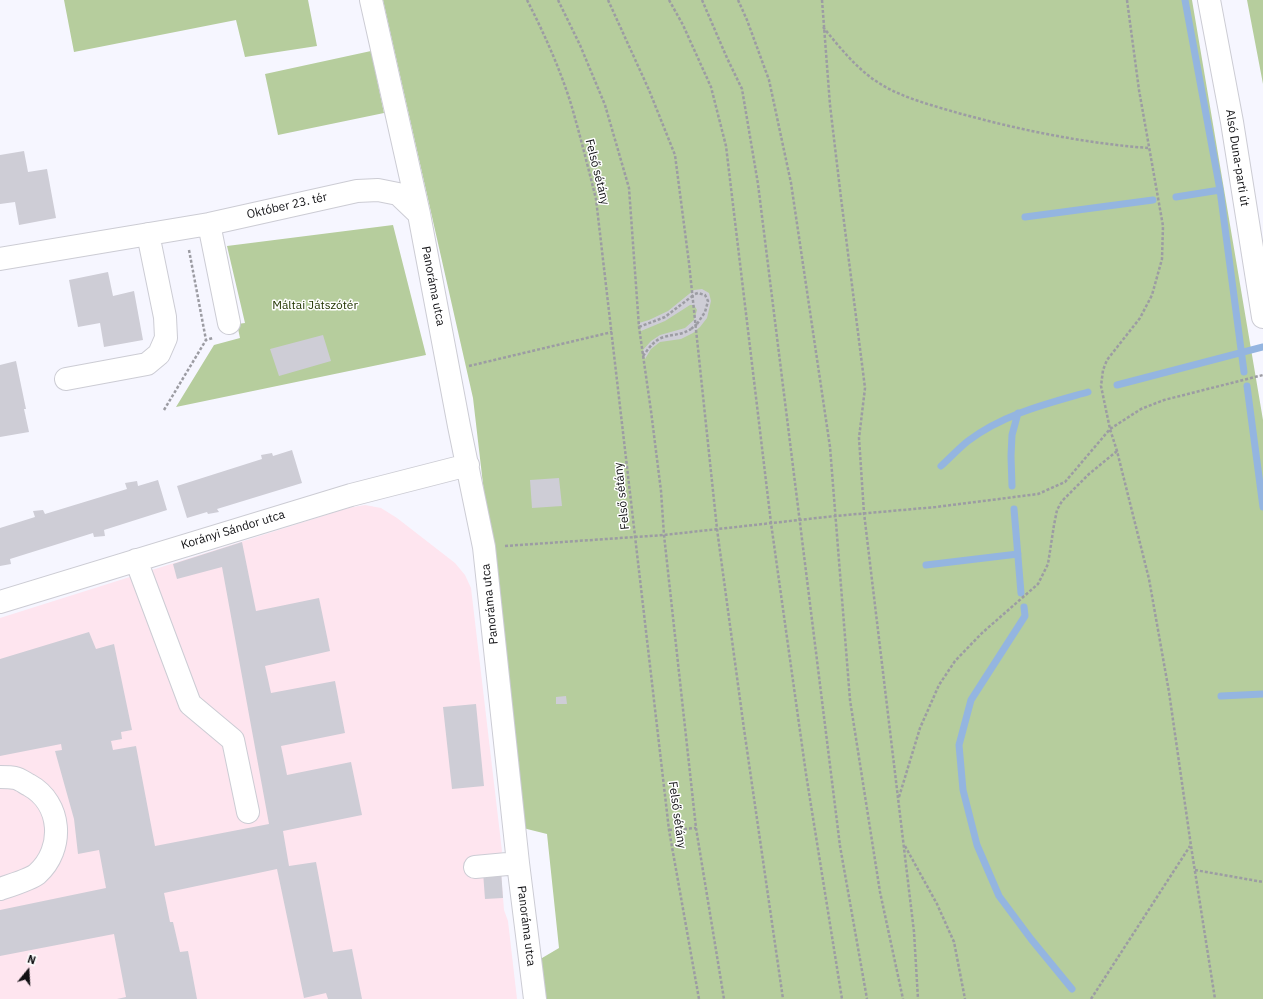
<!DOCTYPE html>
<meta charset="utf-8">
<style>
body{margin:0}
#map{position:relative;width:1263px;height:999px;overflow:hidden;background:#f6f6ff;font-family:"IBM Plex Sans",sans-serif}
canvas{display:block}
.north{position:absolute;left:8px;top:951px;width:40px;height:40px;-webkit-text-stroke:3px #fff;paint-order:stroke;rotate:18deg;font-size:11px;font-weight:700;line-height:16px;text-align:center;color:#111114}
.north::after{content:'';display:block;margin:auto;width:14px;height:18px;background:#111114;clip-path:polygon(50% 0,100% 100%,50% 72%,0 100%)}
</style>
<div id="map">
<canvas width="1263" height="999"></canvas>
<div class="north">N</div>
</div>
<script>
const c = document.querySelector('canvas').getContext('2d');
c.lineJoin = 'round';
function fillPath(path, color) { c.fillStyle = color; c.fill(path, 'evenodd'); }
function strokePath(path, color, width, dash) { c.strokeStyle = color; c.lineWidth = width; c.lineCap = dash ? 'butt' : 'round'; c.setLineDash(dash || []); c.stroke(path); }
function label(font, color, halo, rows, align = 'center') {
  c.font = font + ' "IBM Plex Sans",sans-serif'; c.lineWidth = 3; c.setLineDash([]); c.textBaseline = 'middle'; c.strokeStyle = halo; c.fillStyle = color; for (const [text, x, y, turn = 0] of rows) {
    c.save(); c.translate(x, y); c.rotate((+turn || 0) * Math.PI / 180); c.textAlign = isNaN(turn) ? turn : align; if (halo) c.strokeText(text, 0, 0); c.fillText(text, 0, 0); c.restore();
  }
}
fillPath(new Path2D(`
 M365 505 381 508 397 518 455 563 465 575 471 588 502 851 500 859 504 910 508 921 517 999H0V618L348 508Z`), '#fee5ef');
fillPath(new Path2D(`
 M64 0H308L317 46 245 57 236 20 74 52Z
 M383 0H1192L1263 420V999H544L537 961 559 948 547 834 523 828 473 398Z
 M1247 0H1263V84Z
 M371 51 384 113 278 135 265 74Z
 M393 225 426 355 176 407 214 345 240 338 237 324 245 323 227 246Z`), '#b6cd9d');
strokePath(new Path2D(`
 M1185 0 1220 190 1244 372
 M1176 197 1220 190
 M1025 217 1153 200
 M1117 385 1263 347
 M1247 386 1263 507
 M941 466C950 458 959 448 968 441 1004 414 1046 404 1088 392
 M1012 486 1011 456 1012 435 1018 413
 M1014 509 1021 593
 M926 565 1018 554
 M1024 607 1025 616 971 700 959 745 963 790 977 845 999 896 1031 939 1072 989
 M1221 696 1263 694`), '#94b5e0', 7);
fillPath(new Path2D(`
 M24 151 28 172 47 169 56 218 19 225 15 202 0 204V155Z
 M108 272 113 296 134 291 143 340 104 347 100 323 78 327 69 280Z
 M702 289 709 293 711 301 707 318 700 327 693 333 681 339 660 342 651 349 645 359 643 350 651 341 660 335 685 328 694 320 697 310 694 305H690L665 321 641 331 639 323 649 320 668 311 694 290Z
 M323 335 331 361 279 376 270 349Z
 M16 361 26 409H24L29 432 0 437V365Z
 M292 450 302 483 217 509 219 512 208 514 207 512 187 518 177 486 262 459 261 455 272 453 273 456Z
 M559 478 562 506 532 508 530 480Z
 M158 480 167 510 104 530 105 536 94 537 93 533 10 559 11 564 0 566V528L35 517 33 511 43 510 45 514 127 489 125 483 137 481 138 486Z
 M242 542 256 611 319 598 330 651 265 666 271 693 335 681 345 733 281 746 287 775 351 762 362 815 283 831 289 866 316 862 333 952 352 949 362 999H328L326 993 304 998 277 869 164 893 170 922H173L180 952 188 951 197 999H117L126 997 114 934 0 956V910L106 888 99 850 78 854 74 819 55 751 62 750 61 744 0 756V659L89 632 96 649 114 644 132 730 121 732 122 739 111 741 113 750 136 746 155 846 269 824 222 567 177 579 173 564Z
 M566 696 567 704H556V697Z
 M476 704 484 786 452 789 443 707Z
 M501 870 503 898 485 899 483 872Z`), '#cecdd6');
const minor = new Path2D(`
 M371 0 419 214 459 426 484 547 518 863 535 999
 M1209 0 1232 122 1263 317
 M209 224 229 323
 M0 259 209 224 357 191 378 190 398 194 419 214
 M66 379 147 364 159 354 166 338 165 317 148 234
 M136 560 190 704 233 740 248 812
 M0 602 351 495 468 465
 M0 777C5 777 11 777 15 778 20 779 25 783 29 785 62 803 65 849 37 874 31 879 9 886 0 889
 M475 867 518 863`);
strokePath(minor, '#ccccd4', 24);
strokePath(new Path2D(`
 M527 0C544 33 560 69 571 104 580 135 588 167 596 199L669 830 699 999
 M558 0 580 45 605 105 629 188 639 327 651 411 661 491 664 535 696 828 724 999
 M608 0 649 90 675 155 689 263 717 529 744 729 783 999
 M669 0 683 25 711 87 726 146 771 523 806 774 842 999
 M702 0 727 58 742 89 758 184 840 846 867 999
 M738 0 747 20 769 80 791 183 830 447 850 700 880 892 903 999
 M822 0 830 105 841 198 865 388 859 438 864 513 914 932 918 999
 M1127 0 1139 90 1163 226 1162 259 1152 295 1140 318 1107 360 1103 370 1101 386 1110 429 1117 451 1149 579 1169 692 1191 846 1215 999
 M823 27C837 44 851 62 869 76 894 96 928 104 958 113 1020 130 1083 143 1148 148
 M189 250 206 340
 M695 294 698 293 705 295 708 301 705 312 697 324
 M639 327 665 317 691 297
 M643 356C649 348 654 340 664 337 674 334 682 335 691 329
 M469 366 612 332
 M164 410 206 340 213 338
 M505 546 664 535 835 516 936 507 1038 494 1065 482 1110 429 1141 409 1164 400 1263 375
 M899 797 920 728 939 685 955 661 982 633 1038 584 1048 564 1054 525 1057 510 1062 501 1089 474 1117 451
 M669 830 696 828
 M905 846 937 904 954 942 965 999
 M1195 870 1263 882
 M1091 999 1190 846`), '#9c9ca3', 2.5, [3, 2]);
strokePath(minor, '#fff', 22);
strokePath(new Path2D(`
 M691 297 695 294
 M691 329 697 324`), '#9c9ca3', 2.5, [3, 2]);
label('12px', '#111114', '#fff', [
 ["Alsó Duna-parti út",1237,158,81],
 ["Felső sétány",597,172,76],
 ["Október 23. tér",287,206,-13],
 ["Panoráma utca",433,286,79],
 ["Felső sétány",622,496,-96],
 ["Korányi Sándor utca",233,530,-17],
 ["Panoráma utca",490,604,-96],
 ["Felső sétány",677,815,82],
 ["Panoráma utca",526,926,83]
]);
label('12px', '#213500', '#fff', [
 ["Máltai Játszótér",315,306]
]);
</script>
